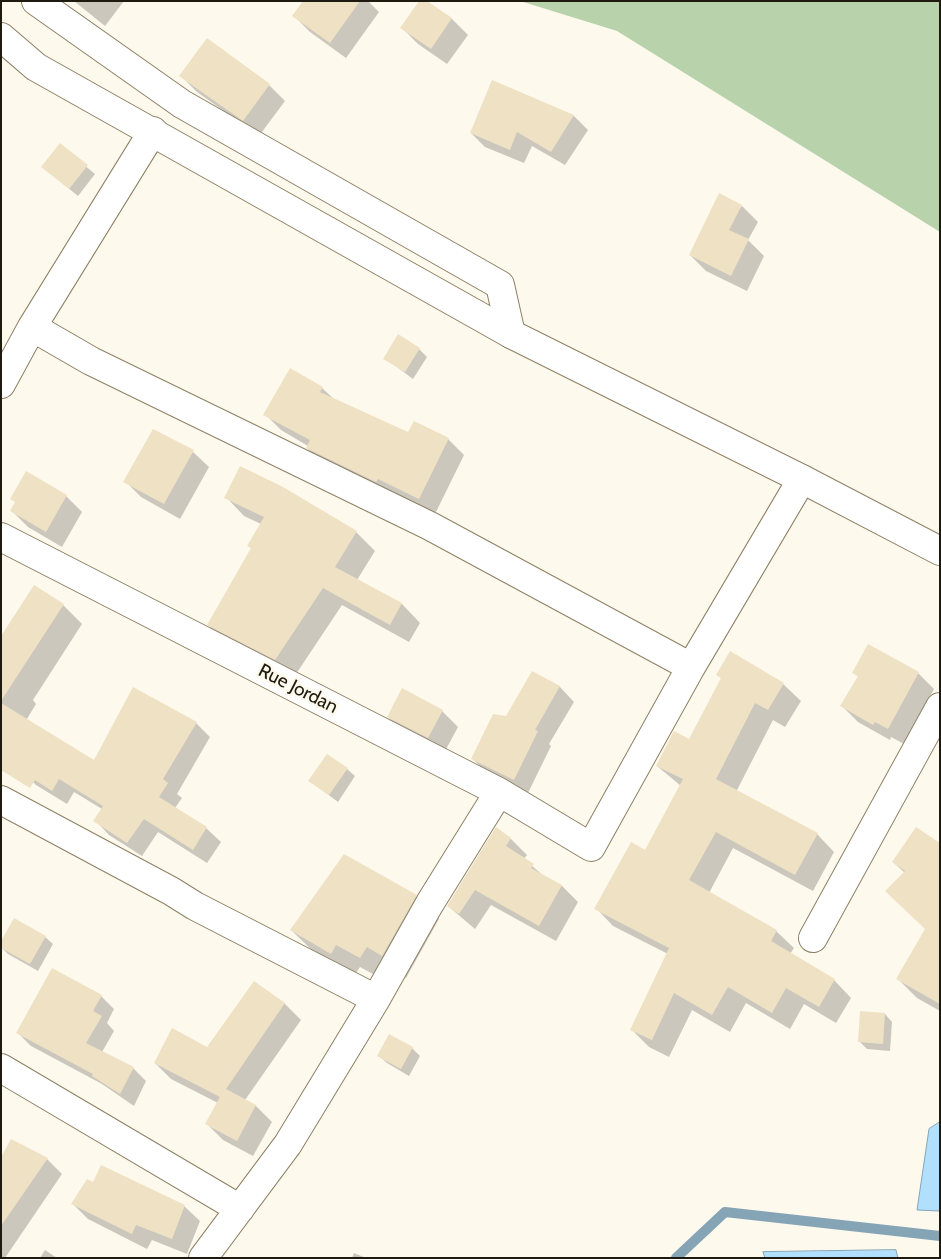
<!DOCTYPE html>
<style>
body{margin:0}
#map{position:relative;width:941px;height:1259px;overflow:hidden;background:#fef9ed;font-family:Cabin,sans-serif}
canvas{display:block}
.frame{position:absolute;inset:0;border:2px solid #1f1a0f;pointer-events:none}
</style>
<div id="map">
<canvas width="941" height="1259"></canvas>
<div class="frame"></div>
</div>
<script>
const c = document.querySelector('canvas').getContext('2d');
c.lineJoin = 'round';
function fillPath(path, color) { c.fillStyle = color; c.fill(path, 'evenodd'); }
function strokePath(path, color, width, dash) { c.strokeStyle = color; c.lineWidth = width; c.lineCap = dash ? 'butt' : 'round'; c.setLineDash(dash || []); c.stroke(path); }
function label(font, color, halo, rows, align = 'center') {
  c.font = font + ' Cabin,sans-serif'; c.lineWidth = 5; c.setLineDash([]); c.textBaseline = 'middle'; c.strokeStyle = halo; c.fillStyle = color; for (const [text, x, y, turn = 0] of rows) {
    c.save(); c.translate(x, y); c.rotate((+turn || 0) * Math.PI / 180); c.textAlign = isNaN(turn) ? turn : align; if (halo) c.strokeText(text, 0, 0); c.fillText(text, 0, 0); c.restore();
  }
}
fillPath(new Path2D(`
 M520 1H940V232L617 31Z`), '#b8d3ac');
const water = new Path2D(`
 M940 1122V1211L917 1210 929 1129Z
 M896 1250 898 1258H765L763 1252Z`);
fillPath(water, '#b1e0fe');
strokePath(water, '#85a5b6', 1);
fillPath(new Path2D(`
 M74 1H124L105 26Z
 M305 1H368L379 12 346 58 310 32 294 16Z
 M425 1 452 19 468 35 447 64 418 44 402 28Z
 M181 76 269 85 285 101 259 136 197 92Z
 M493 82 574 116 588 130 565 165 532 146 524 163 485 147 471 133Z
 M60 145 95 174 78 196 51 174Z
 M742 206 758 222 748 240 764 256 747 291 706 271 690 255Z
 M419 349 427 357 413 379 385 358Z
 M322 388 335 400 409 434 448 439 464 455 435 514 323 464 307 448 308 446 281 430 265 414Z
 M193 452 209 467 180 519 141 497 125 481Z
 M26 473 66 496 82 512 62 547 28 527 12 511Z
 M226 497 356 532 375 551 357 580 402 604 420 623 409 642 342 605 294 677 227 643 208 625 252 549 248 545 261 524 244 516Z
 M63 605 82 624 33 700 36 704 16 737 1 728V638Z
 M533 672 560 687 574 702 549 744 551 746 528 793 487 773 473 759 507 717Z
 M854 673H918L934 689 904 744 891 737 890 740 858 722 842 706 859 677Z
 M783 684 801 701 785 727 773 720 736 792 817 834 834 852 813 891 733 848 709 893 776 931 794 948 790 954 834 980 851 998 836 1023 804 1004 790 1029 746 1003 730 1032 692 1010 669 1057 649 1047 631 1029 668 954 613 926 596 908 645 852 681 786 657 766 690 741Z
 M442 711 458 727 444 753 404 733 388 717Z
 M196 723 210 737 177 794 182 798 175 808 206 828 221 842 207 863 158 832 142 856 109 835 95 820 102 809 74 792 67 804 36 785 21 771 95 762Z
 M347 769 355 776 338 802 310 781Z
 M496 829 511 839 527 855 524 859 545 877 562 886 578 902 556 941 491 905 475 929 448 906Z
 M940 845V1011L917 998 898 979 926 930 905 873 893 862Z
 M416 896 439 919 406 978 390 969 384 980 360 967 354 976 315 953 291 930Z
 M45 937 53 944 38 971 8 954 1 947Z
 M254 983 285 1004 301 1020 245 1100 256 1106 272 1122 253 1156 223 1140 207 1124 218 1103 171 1079 155 1063 207 1048Z
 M101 996 114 1009 107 1023 114 1031 102 1052 133 1068 146 1081 134 1106 102 1084 31 1046 18 1033Z
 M885 1014 892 1022 890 1051 867 1049 859 1041Z
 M412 1048 420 1056 409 1076 387 1063 379 1056Z
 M47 1159 62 1174 5 1258H1V1160Z
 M93 1184 184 1206 200 1221 187 1254 152 1240 147 1249 88 1219 73 1204Z
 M45 1250 57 1258H40Z
 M354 1253 366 1258H352Z`), '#0003');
strokePath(new Path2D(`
 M676 1258 725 1212 940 1236`), '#85a5b6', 10);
fillPath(new Path2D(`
 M303 1H360L330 43 292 16Z
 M419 1H427L452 18 431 49 400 28Z
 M207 38 270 84 243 121 179 76Z
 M492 80 574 115 551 152 517 132 510 150 470 133Z
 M60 143 88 165 69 189 41 167Z
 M719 193 742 205 729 230 749 239 731 276 689 255Z
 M398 334 420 348 405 372 383 359Z
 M290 368 323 387 320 392 408 432 414 421 449 438 419 499 378 479 376 482 306 448 310 440 263 415Z
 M153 429 194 450 164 504 123 482Z
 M240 466 283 487 357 531 335 567 402 603 390 625 323 588 275 660 207 625 251 548 247 546 264 517 224 498Z
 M26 471 67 495 46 532 10 511 15 502 10 499Z
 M34 585 64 604 1 701V636Z
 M868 644 919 672 888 729 875 722 873 725 840 706 858 676 852 673Z
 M730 651 784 683 768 710 755 703 716 779 818 833 795 875 716 832 689 880 777 930 771 941 835 979 819 1007 786 988 772 1013 728 987 712 1015 674 993 652 1040 630 1030 669 948 594 909 631 842 645 850 683 779 656 766 674 731 689 739 721 678 716 675Z
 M532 671 560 686 535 730 538 731 514 780 471 759 493 714 506 716Z
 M133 687 197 722 163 779 168 783 159 797 207 827 193 850 144 819 127 843 93 821 103 806 59 779 52 791 35 780 30 788 1 770V703L94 760Z
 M402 688 443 710 428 738 387 717Z
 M327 754 348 768 329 795 308 781Z
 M496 827 511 838 506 846 534 864 531 868 562 885 539 926 475 890 459 914 447 906Z
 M916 827 940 843V1004L896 979 925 929 885 891 905 871 892 862Z
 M344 854 417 895 382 956 367 947 360 958 336 945 331 954 290 930Z
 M14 918 46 936 30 964 1 948V941Z
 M52 968 102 995 93 1011 102 1016 86 1043 134 1067 120 1094 92 1076 93 1074 16 1033Z
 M254 981 285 1003 226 1089 256 1105 237 1141 205 1124 221 1095 220 1097 154 1063 172 1028 207 1047Z
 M860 1011 885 1013 883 1044 858 1042Z
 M389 1034 413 1047 401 1069 377 1056Z
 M11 1139 48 1158 1 1226V1157Z
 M101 1165 185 1205 172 1239 136 1225 132 1234 71 1204 87 1179 93 1182Z`), '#efe1c3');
const minor = new Path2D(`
 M36 1 182 104 500 285 511 334
 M32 327 91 361 430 526 691 667
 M1 384 32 327 153 131
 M1 537 499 792 591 847 691 667 802 479
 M1 800 171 891 195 906 376 999
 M813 938 940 707
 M1 1068 240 1209
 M203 1258 288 1144 376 999 430 903 499 792`);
const primary = new Path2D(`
 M1 37 36 67 511 334 802 479 940 551`);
strokePath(minor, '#8d8065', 30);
strokePath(primary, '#8d8065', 30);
strokePath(minor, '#fff', 28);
strokePath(primary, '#fff', 28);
label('19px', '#1f1a0f', '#fef9ed', [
 ["Rue Jordan",298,689,27]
]);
</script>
